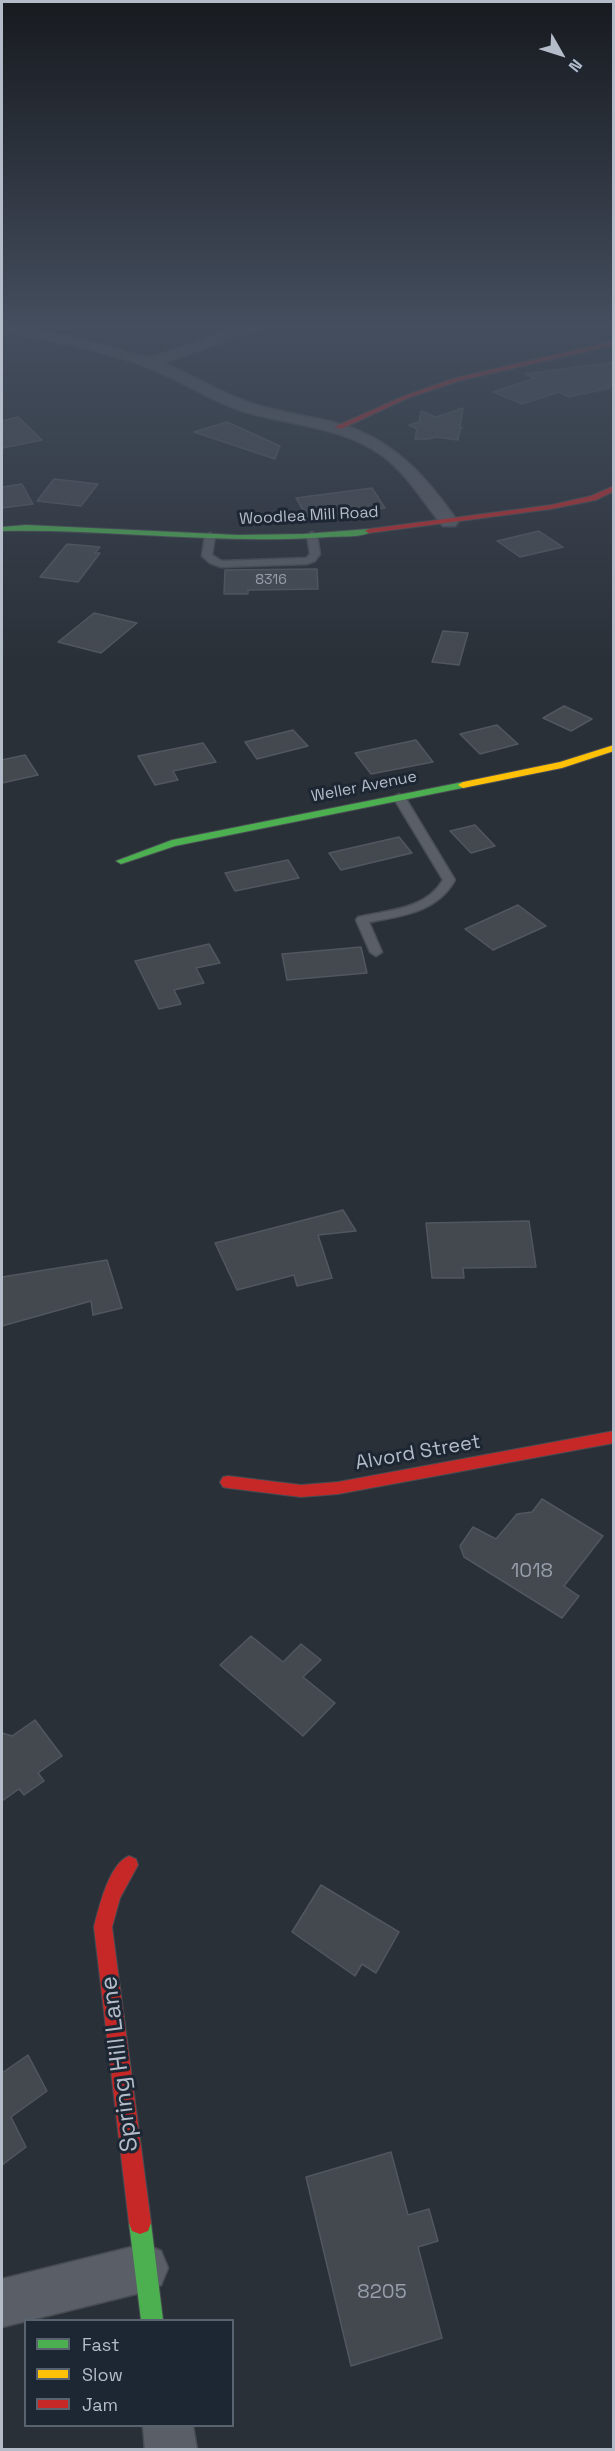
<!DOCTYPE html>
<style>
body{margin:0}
#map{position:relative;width:615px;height:2451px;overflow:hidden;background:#2a3038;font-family:"Space Grotesk",sans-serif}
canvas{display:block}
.frame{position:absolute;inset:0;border:3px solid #b4bcc9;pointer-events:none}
.legend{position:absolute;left:24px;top:2319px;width:210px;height:108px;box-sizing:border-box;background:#1d2633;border:2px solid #59626f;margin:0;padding:8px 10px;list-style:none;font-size:18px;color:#b4bcc9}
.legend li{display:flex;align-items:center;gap:12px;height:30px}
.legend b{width:30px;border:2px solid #59626f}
.north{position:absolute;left:531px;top:24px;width:60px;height:60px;-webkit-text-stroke:4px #1d2633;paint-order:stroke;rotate:129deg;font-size:16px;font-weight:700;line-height:24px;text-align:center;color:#b4bcc9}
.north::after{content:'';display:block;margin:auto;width:21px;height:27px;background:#b4bcc9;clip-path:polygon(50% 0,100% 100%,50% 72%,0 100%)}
</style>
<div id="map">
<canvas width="615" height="2451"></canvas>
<div class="frame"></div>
<ul class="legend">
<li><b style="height:8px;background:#4caf50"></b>Fast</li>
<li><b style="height:8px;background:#ffc107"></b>Slow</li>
<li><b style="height:8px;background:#c62828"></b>Jam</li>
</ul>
<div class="north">N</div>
</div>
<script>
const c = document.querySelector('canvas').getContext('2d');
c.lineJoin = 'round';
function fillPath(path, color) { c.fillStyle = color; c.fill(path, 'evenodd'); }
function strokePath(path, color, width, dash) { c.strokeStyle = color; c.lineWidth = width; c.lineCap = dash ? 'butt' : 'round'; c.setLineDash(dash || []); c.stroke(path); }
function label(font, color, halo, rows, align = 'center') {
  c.font = font + ' "Space Grotesk",sans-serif'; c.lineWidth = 6; c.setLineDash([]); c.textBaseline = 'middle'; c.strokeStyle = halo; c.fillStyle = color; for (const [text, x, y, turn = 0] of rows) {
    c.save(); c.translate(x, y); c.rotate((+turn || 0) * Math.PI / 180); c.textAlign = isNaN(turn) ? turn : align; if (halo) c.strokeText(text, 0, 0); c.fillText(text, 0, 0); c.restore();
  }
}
const building = new Path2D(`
 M614 362V385L607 386 610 388 569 397 559 392 522 404 493 392 535 378 525 374Z
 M463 408 460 427 462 428 460 429 458 440 436 437 429 439H415L417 429 409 425 419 422 421 411 436 417Z
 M18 417 42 440 2 448V421Z
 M227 422 280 446 275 459 194 432Z
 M54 479 98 484 81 506 37 501Z
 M22 484 33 504 2 508V487Z
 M372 488 385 508 307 517 296 498Z
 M539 531 563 547 520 557 497 541Z
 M67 544 100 547 95 553H100L78 582 40 577Z
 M317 569 318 589 248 590V594H224L225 570Z
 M94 613 137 623 101 653 58 642Z
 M443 631 468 633 459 665 432 662Z
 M564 706 592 719 571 731 543 718Z
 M497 725 518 744 480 754 460 734Z
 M293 730 308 746 257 759 245 742Z
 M416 740 433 762 371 774 355 753Z
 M203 743 216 762 173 771 178 780 155 785 138 756Z
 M25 755 38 775 2 783V760Z
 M475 825 495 846 471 853 450 831Z
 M399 837 412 853 341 870 329 853Z
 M288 860 299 878 235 891 225 873Z
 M518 905 546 926 493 950 465 929Z
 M209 944 220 963 196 968 204 983 174 990 181 1004 159 1009 135 961Z
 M361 947 367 973 287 980 282 954Z
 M343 1210 356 1231 318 1235 332 1278 297 1286 294 1275 237 1290 215 1243Z
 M529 1221 536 1267 463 1268 464 1278H432L426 1223Z
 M107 1260 122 1308 93 1315 91 1301 2 1326V1277Z
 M542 1499 603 1536 564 1586 579 1596 562 1618 464 1557 460 1546 473 1527 496 1539 517 1514 532 1512Z
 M251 1636 283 1662 301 1644 321 1660 303 1677 335 1703 303 1736 220 1665Z
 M35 1720 62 1756 38 1773 44 1781 24 1795 19 1789 2 1801V1733L12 1736Z
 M321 1885 399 1932 376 1973 362 1964 355 1976 292 1932Z
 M28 2055 47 2091 11 2117 26 2147 2 2165V2073Z
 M391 2152 408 2215 429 2209 438 2241 418 2247 442 2338 351 2366 306 2177Z`);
fillPath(building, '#444950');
strokePath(building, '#52575f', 1.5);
const lane = new Path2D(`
 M312 532 317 535 320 554 315 561 307 564 221 567 210 563 202 556 205 536 210 533 215 536 212 555 222 561 306 558 310 554 307 535Z
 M399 794 405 797 455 880C437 912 403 916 369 922L382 952 376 956 370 952 356 920 358 917C388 910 425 910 443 880L393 797Z`);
const street = new Path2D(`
 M2 324 77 338 149 358 247 324H266L264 327 163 363C193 375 220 393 251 403 280 413 311 416 340 424 394 440 427 477 458 522L455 526H443C423 502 406 472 380 454 340 426 288 425 242 411 209 400 180 380 147 367 100 349 51 341 2 331Z
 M144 2244 161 2251 168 2268 161 2285 144 2292 2 2327V2279Z
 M143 2426H193L197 2450H145Z`);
const fast = new Path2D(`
 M26 525 238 535 304 534 369 529 373 531C362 538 341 536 328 537 219 545 111 529 2 531V527Z
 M463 782 468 785 467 787 175 846 121 864 116 861 172 840Z
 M140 2212 148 2215 151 2223 163 2320H141L129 2223 132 2215Z`);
const slow = new Path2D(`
 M614 745V751L562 768 463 788 458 785 463 782 560 762Z`);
const jam = new Path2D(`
 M614 341V345L459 381 408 398 341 429 334 427 404 396 455 378Z
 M614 486V491L596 500 551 509 369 533 365 531 369 529 551 505 591 496Z
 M614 1431V1443L338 1494 301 1497 228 1488 223 1487 220 1482 223 1477 228 1476 301 1485 338 1482Z
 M129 1856 136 1859 138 1865 120 1898 112 1927 151 2223 148 2231 140 2234 132 2231 129 2223 94 1927C99 1907 109 1864 129 1856Z`);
strokePath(lane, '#484c53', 3);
strokePath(street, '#484c53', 3);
strokePath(fast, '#484c53', 2);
strokePath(slow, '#484c53', 2);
strokePath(jam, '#484c53', 2);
fillPath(lane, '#5a5e66');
fillPath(street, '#5a5e66');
fillPath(fast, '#4caf50');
fillPath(slow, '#ffc107');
fillPath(jam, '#c62828');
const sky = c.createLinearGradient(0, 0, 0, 667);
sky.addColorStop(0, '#171a1f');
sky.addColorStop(0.49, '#444e5e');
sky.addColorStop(1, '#444e5e00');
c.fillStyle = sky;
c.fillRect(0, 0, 615, 667);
label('14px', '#989fab', null, [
 ["8316",271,580]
]);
label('16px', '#b4bcc9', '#1d2633', [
 ["Woodlea Mill Road",309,516,-3],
 ["Weller Avenue",364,787,-11]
]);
label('20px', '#b4bcc9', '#1d2633', [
 ["Alvord Street",418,1453,-10]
]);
label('20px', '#989fab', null, [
 ["1018",532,1572],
 ["8205",382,2293]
]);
label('24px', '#b4bcc9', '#1d2633', [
 ["Spring Hill Lane",120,2064,-97]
]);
</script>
